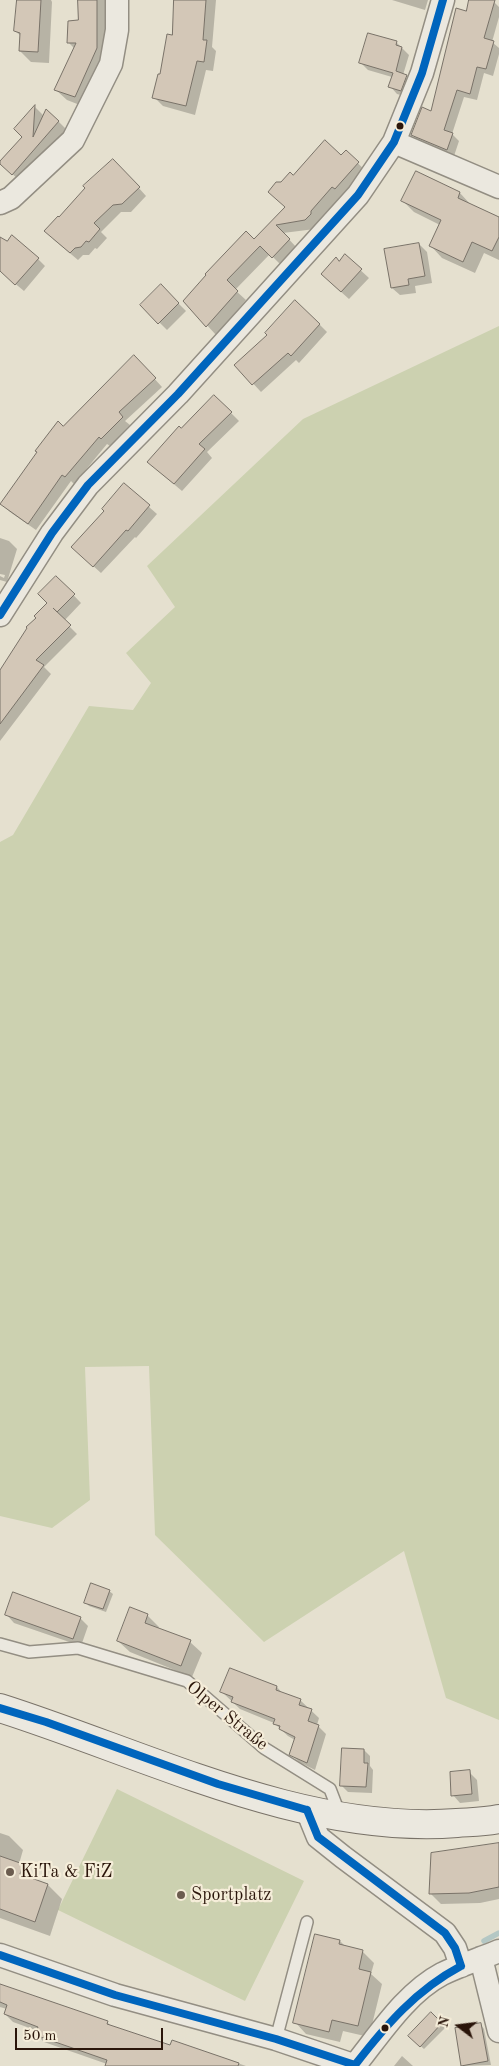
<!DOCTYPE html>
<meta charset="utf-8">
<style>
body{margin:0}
#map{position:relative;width:499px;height:2066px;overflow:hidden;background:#e5e0cf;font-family:"Old Standard TT",serif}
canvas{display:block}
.north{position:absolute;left:434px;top:2001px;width:50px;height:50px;-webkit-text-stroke:4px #f5edd9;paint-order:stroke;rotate:285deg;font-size:14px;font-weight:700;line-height:20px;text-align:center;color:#2a150a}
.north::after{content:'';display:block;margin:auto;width:18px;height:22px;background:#2a150a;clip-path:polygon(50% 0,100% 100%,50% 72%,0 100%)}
.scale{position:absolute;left:15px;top:2028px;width:148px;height:22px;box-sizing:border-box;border:2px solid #2a150a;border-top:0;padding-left:6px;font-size:15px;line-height:18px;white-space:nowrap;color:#2a150a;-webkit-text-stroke:4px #f5edd9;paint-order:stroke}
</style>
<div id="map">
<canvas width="499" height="2066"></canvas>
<div class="north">N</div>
<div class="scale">50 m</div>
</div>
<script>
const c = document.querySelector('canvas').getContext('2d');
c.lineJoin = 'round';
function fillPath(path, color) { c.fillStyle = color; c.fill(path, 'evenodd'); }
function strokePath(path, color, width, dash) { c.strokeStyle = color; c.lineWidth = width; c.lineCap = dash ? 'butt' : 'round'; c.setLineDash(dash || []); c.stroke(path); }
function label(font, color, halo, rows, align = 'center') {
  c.font = font + ' "Old Standard TT",serif'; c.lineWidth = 4.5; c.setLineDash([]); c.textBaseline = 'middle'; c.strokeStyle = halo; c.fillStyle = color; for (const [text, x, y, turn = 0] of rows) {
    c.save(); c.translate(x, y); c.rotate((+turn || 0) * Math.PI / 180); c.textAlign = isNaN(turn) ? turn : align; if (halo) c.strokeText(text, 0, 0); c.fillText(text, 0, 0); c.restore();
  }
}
fillPath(new Path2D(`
 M499 326V1720L446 1698 404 1551 264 1642 155 1535 149 1366 85 1367 90 1500 52 1528 0 1516V842L13 835 89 706 133 710 151 683 126 653 175 607 147 566 303 419Z
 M117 1789 304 1881 245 2001 58 1910Z`), '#ccd1b0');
fillPath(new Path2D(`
 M18 0H51L52 2 49 63 31 62 20 51 21 36 15 31Z
 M79 0H108L107 59 85 107 67 100 56 90 75 49 69 43 79 22Z
 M175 0H216L212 47 216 51 213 71 206 70 195 115 163 106 154 97 173 36Z
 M392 0H428L425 10Z
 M470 0H487L494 2 499 7V17L492 42 499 48V54L493 76 484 73 477 100 464 97 452 134 459 141 454 156 420 142 412 135 432 112Z
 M396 42 409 55 403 75 413 83 408 97 397 94 390 86 392 77 368 70 361 63Z
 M35 107 44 116 58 121 73 136 28 189 0 162 24 137 16 129Z
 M346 152 367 172 344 197 342 195 319 220 320 224 315 229 283 233 298 249 282 266 270 254 235 290 246 300 216 335 185 301 254 241 286 208 281 183 293 176 341 157Z
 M121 168 146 196 131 212H121L101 232 107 238 97 249 95 248 89 255H83L78 260 53 239 59 219Z
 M416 173 460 193 471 205 499 218V260L484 253 475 273 442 258 431 246 440 225 414 212 403 201Z
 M419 244 427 252 432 283 415 286 416 293 400 295 392 288Z
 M0 248 38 259 45 266 24 291 0 271Z
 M345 256 369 278 349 299 330 282Z
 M161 286 186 311 167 330 142 305Z
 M319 324 327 332 299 363 296 360 261 392 236 365 269 335Z
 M141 364 162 387 125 421 130 425 110 446 107 444 74 484 71 481 36 530 10 512 2 504 63 428Z
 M214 396 239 421 207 452 212 458 182 491 156 469 181 430Z
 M124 485 157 514 136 538 135 537 101 573 80 554Z
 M0 538 9 541 17 549 7 582 0 580V576L4 578 5 575 0 574Z
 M56 577 81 603 64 621 77 634 44 667 51 674 0 741V672L48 603Z
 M109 1591 113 1594 106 1612 89 1606 85 1602Z
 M7 1615 80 1618 88 1626 81 1646 14 1623Z
 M147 1615 159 1627 158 1629 190 1642 202 1653 192 1677 130 1652 118 1641Z
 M277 1687 283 1694 300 1700 319 1718 317 1725 326 1734 315 1770 299 1762 291 1754 295 1740 288 1736 274 1723 240 1709 222 1692Z
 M364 1750 370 1756V1766L373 1770 372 1793 348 1792 342 1786Z
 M469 1772 477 1780 479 1801 460 1803 453 1795Z
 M0 1833 9 1836 23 1850 19 1864 23 1865 37 1881 48 1885 62 1899 50 1936 0 1918Z
 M499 1845V1899L480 1903 441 1904 431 1894Z
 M340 1941 346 1947 363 1952 374 1963 371 1974 382 1984 369 2037 343 2031 340 2042 306 2034 295 2022Z
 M0 1985 107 2022 112 2027 171 2047 172 2041 246 2066H107V2064L44 2042 37 2035 38 2031 13 2022 5 2014 7 2009 0 2007Z
 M431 2014 445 2028 424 2049 409 2036Z
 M481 2025 484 2029 491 2065 463 2066Z
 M402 2056 413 2066H394Z`), '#0003');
strokePath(new Path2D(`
 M484 1941 499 1933`), '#b4c7c4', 5.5);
const building = new Path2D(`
 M17 0H41L38 52 19 51 20 33 14 31Z
 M78 0H97V48L75 97 54 90 76 43H67L68 21 78 20Z
 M174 0H206L203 40H207L204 62 197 61 186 106 152 98 158 74H160L167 34 172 35Z
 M469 0H495L484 38 494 41 486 69 477 67 470 94 457 90 444 130 453 133 447 150 411 135 422 107 431 111 456 8 466 11Z
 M368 33 397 41 396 45 402 47 396 71 407 75 401 91 388 87 393 73 359 63Z
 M35 105 33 137 46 109 59 121 12 175 0 164V161L22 137 14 129Z
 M325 140 341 155 346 150 359 162 335 189 332 187 311 211V214L305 220 276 225 290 239 272 258 260 246 227 280 238 291 206 327 183 301 206 275 205 274 246 231 254 239 285 207 268 192 276 182H281L290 172 293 175Z
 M113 159 140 187 122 204 113 205 94 223 100 229 89 242 86 241 81 247 75 248 70 253 44 231 58 216 59 217 85 188 83 186Z
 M416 171 460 192 458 198 499 217V237L492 251 472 242 463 262 429 246 441 220 401 201Z
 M12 235 39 258 15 285 0 271V237L7 241Z
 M419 243 425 276 408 279 409 285 391 288 384 249Z
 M345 254 362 269 341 292 321 274 336 257 339 261Z
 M161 284 179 303 158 324 140 305Z
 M295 300 320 324 291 356 288 353 252 385 234 365 267 335 265 333Z
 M134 355 156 378 119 412 123 417 101 439 99 437 65 477 62 475 28 524 0 504 37 452 35 451 58 421 63 426Z
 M214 395 232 412 199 444 205 449 174 484 147 462 179 426 181 428Z
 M124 483 150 505 128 531 126 530 93 567 71 547 104 511 102 509Z
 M56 576 75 594 57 612 53 608 71 625 36 660 44 665 0 724V670L27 628 26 627 36 618 34 616 47 603 38 594Z
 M91 1583 110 1590 103 1609 84 1603Z
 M13 1592 81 1617 73 1639 5 1615Z
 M130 1607 148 1614 145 1623 191 1640 181 1666 117 1641Z
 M230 1668 277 1686 276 1690 301 1699 299 1705 312 1709 308 1721 319 1725 307 1763 289 1755 295 1737 279 1729 280 1726 273 1724 275 1719 231 1702 233 1697 220 1692Z
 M342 1748 364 1749V1763H368L366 1787 340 1786Z
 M470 1770 472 1794 451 1796 450 1772Z
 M499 1843V1887L469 1893 429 1894 431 1853Z
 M0 1856 23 1864 20 1874 48 1884 35 1922 0 1909Z
 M315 1934 340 1940 339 1944 363 1950 359 1969 371 1972 358 2026 332 2020 329 2032 293 2023Z
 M0 1984 108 2021 107 2024 170 2045 172 2040 239 2063 238 2066H105L107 2060 35 2035 38 2027 4 2014 7 2005 0 2002Z
 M431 2012 442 2023 420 2047 408 2036Z
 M481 2023 488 2061 461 2066 455 2028Z`);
fillPath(building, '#d3c7b7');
strokePath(building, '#797268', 1);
const lane = new Path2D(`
 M0 1644 29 1652 78 1648 187 1681 264 1748 330 1789 340 1815
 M276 2039 307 1922`);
const street = new Path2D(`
 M394 142 499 187
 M0 203 11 198 73 140 111 64 117 30V0
 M0 615 52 533 88 485 178 394 358 195 394 142 422 73 443 0
 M307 1810 318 1837 343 1857 445 1933 455 1948 461 1966
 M0 1955 115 1995 276 2039 356 2066
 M481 1958 499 2031
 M355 2065C380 2034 406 1993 442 1974 460 1965 480 1959 499 1951`);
const secondary = new Path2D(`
 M0 1708C145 1754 303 1835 457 1823 471 1822 485 1822 499 1819`);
strokePath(lane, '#938e83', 14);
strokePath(street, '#938e83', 25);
strokePath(secondary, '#797268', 30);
strokePath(lane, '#ebe8df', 11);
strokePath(street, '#ebe8df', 22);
strokePath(secondary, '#ebe8df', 28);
strokePath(new Path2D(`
 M0 615 52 533 88 485 178 394 358 195 394 142 422 73 443 0
 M0 1708 46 1722 218 1784 307 1810
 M307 1810 318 1837 445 1933 455 1948 461 1966
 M0 1955 115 1995 276 2039 355 2065
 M355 2065C386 2025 416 1990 461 1966`), '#0065bd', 8);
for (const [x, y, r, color] of [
 [400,126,4.5,"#2a150a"],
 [10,1872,5,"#6b5c4f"],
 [181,1895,5,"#6b5c4f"],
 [385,2028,4.5,"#2a150a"]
]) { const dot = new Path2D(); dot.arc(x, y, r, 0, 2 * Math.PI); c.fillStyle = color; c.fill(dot); strokePath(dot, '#f5edd9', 2); }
label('18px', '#2a150a', '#f5edd9', [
 ["Olper Straße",227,1716,39]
]);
label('18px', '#2a150a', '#f5edd9', [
 ["KiTa & FiZ",20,1872],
 ["Sportplatz",191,1895]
], 'left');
</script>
